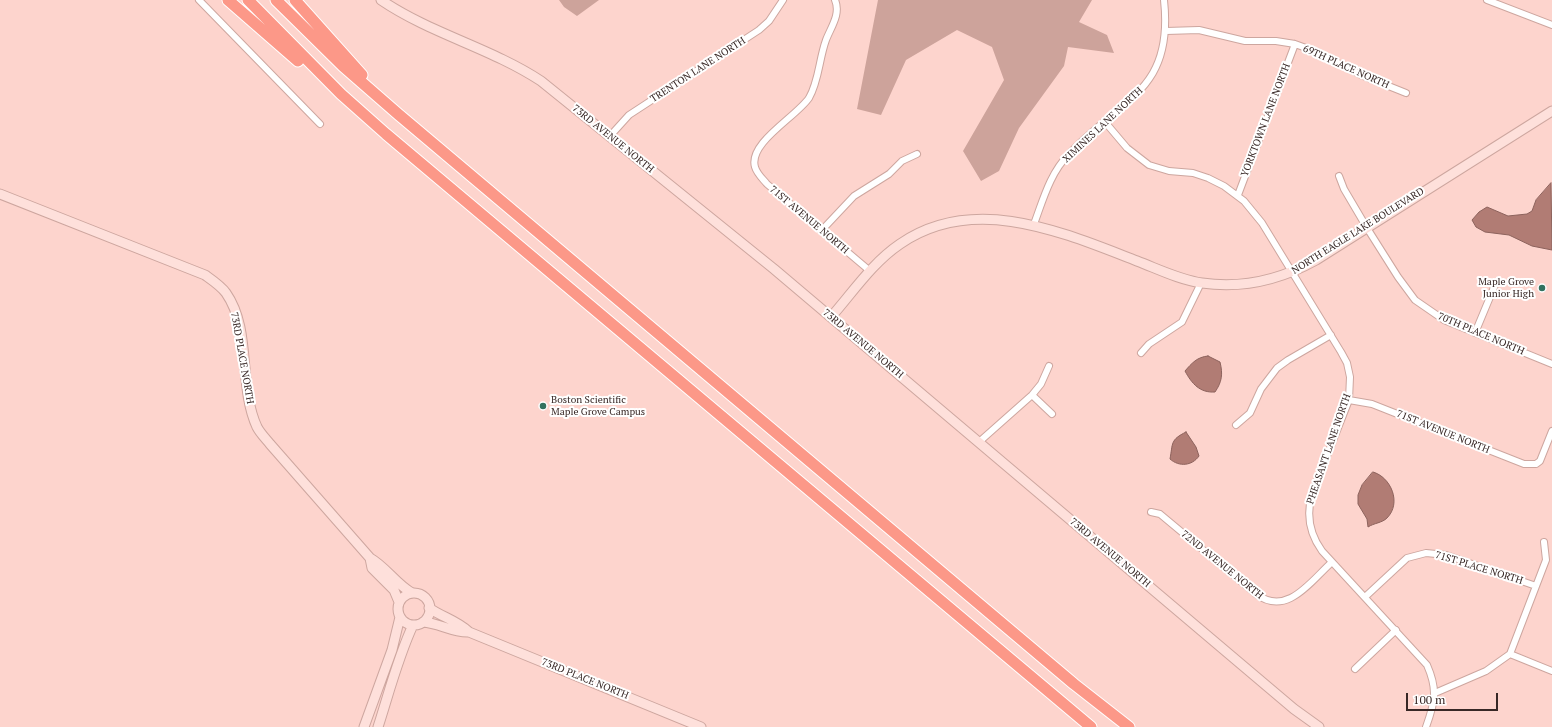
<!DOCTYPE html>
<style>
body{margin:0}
#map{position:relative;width:1552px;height:727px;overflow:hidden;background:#fdd4cd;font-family:"PT Serif",serif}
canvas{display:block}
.scale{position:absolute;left:1406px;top:693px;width:92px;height:18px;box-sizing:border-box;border:2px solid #372725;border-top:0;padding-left:5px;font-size:12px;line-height:14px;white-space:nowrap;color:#372725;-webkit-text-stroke:3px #fff;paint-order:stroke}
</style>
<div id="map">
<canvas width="1552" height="727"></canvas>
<div class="scale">100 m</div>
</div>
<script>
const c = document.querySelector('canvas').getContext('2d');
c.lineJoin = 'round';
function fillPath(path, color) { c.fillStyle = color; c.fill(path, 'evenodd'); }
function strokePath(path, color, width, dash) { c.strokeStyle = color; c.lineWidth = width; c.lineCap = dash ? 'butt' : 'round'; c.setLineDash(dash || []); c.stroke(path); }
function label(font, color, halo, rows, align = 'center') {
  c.font = font + ' "PT Serif",serif'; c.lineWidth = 4; c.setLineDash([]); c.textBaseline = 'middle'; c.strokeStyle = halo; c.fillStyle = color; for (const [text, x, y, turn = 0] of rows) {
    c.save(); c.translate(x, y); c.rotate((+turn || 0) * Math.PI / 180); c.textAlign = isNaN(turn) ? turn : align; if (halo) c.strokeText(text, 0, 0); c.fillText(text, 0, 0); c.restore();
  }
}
fillPath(new Path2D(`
 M559 0H599L577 16 564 7Z
 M878 0H1092L1079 22 1107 35 1114 53 1068 47 1064 66 1019 128 999 171 981 181 963 151 1004 80 992 47 957 30 906 60 881 115 857 109Z`), '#cda39b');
const water = new Path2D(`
 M1551 183 1552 250 1532 246 1509 235 1485 232 1476 227 1472 220 1479 212 1487 207 1508 216 1527 214 1532 211 1536 200Z
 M1208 356 1220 362C1223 374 1222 382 1215 392 1200 393 1192 384 1185 371 1192 363 1197 357 1208 356Z
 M1186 432 1196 447 1199 456C1192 466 1179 467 1170 459 1173 443 1170 440 1186 432Z
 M1373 472C1391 477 1402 503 1387 518 1382 523 1374 523 1368 527L1367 519 1358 504V495L1362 485Z`);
fillPath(water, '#b17c74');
strokePath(water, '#8c625c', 1);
const street = new Path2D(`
 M199 0 320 124
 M835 0C841 14 831 27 826 40 819 59 819 81 809 98 796 117 748 143 755 167 757 174 763 179 767 184L870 271
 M1487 0 1552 25
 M1166 31 1199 30 1245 41H1276L1295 44 1317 52 1361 75 1406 93
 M1105 122 1127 148 1149 165 1169 171 1193 173 1208 178 1224 186 1244 201 1262 223 1341 352 1347 363 1350 377 1349 400 1312 494C1306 515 1309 533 1322 551L1427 665C1438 690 1435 702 1426 727
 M610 136 629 115 759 30 769 21 783 0
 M1339 176 1344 189 1367 228 1398 277 1415 300 1444 320 1552 364
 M1238 195 1295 44
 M1034 224C1043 200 1050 173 1069 154 1121 98 1174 92 1164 0
 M822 230 854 196 889 174 902 161 917 154
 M1475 333 1495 285
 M1141 353 1149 344 1182 322 1201 283
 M1032 395 1052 414
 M1349 400 1372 404 1524 464H1536L1540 461 1552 431
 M1236 425 1250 413 1261 389 1277 368 1288 360 1331 335
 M979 442 1032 395 1041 384 1049 366
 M1151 512 1160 514 1256 594C1287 617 1310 582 1332 562
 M1365 597 1407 558 1426 553 1446 555 1536 586
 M1510 654 1552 671
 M1355 669 1396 630
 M1435 693 1486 671 1510 654 1546 560 1544 542`);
const secondary = new Path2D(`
 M381 0C431 34 491 48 541 81L774 269 1294 709 1319 727
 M0 194 205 275C212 280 221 286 226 293 252 330 238 386 257 427 260 433 266 439 270 444L370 558C386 567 396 584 412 593
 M831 317C853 292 872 263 900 244 974 193 1062 232 1137 261 1158 269 1180 280 1202 283 1243 289 1280 280 1316 260L1552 111
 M370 558 372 568 394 590 399 602
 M398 609a16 16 0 1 1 32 0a16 16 0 1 1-32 0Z
 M429 608C442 617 458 621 469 632L701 727
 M423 622C439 623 453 633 469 632
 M364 727 392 650 400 617
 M378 727C389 693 398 657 413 625`);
const highway = new Path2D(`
 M228 0 298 61
 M248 0 341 94 386 134 1091 727
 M276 0 343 66 398 114 1074 684 1129 727
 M295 0 362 75`);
strokePath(street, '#cda69f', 8);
strokePath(secondary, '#cda69f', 11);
strokePath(highway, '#fff', 13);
strokePath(street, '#fff', 6);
strokePath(secondary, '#fee0db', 9);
strokePath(highway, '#fc9888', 11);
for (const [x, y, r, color] of [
 [1542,288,4,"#32715f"],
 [543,406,4,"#32715f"]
]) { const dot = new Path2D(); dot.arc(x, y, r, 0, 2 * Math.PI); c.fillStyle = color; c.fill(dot); strokePath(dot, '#fff', 1.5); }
label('10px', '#372725', '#fff', [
 ["69TH PLACE NORTH",1346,67,24],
 ["TRENTON LANE NORTH",698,70,-33],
 ["YORKTOWN LANE NORTH",1266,120,-69],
 ["XIMINES LANE NORTH",1103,125,-43],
 ["73RD AVENUE NORTH",613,139,39],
 ["71ST AVENUE NORTH",809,220,40],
 ["NORTH EAGLE LAKE BOULEVARD",1358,231,-32],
 ["70TH PLACE NORTH",1481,334,23],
 ["73RD AVENUE NORTH",863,344,40],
 ["73RD PLACE NORTH",242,358,80],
 ["71ST AVENUE NORTH",1443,432,22],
 ["PHEASANT LANE NORTH",1329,449,-71],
 ["73RD AVENUE NORTH",1110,553,40],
 ["72ND AVENUE NORTH",1222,565,39],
 ["71ST PLACE NORTH",1479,568,17],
 ["73RD PLACE NORTH",585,679,22]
]);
label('10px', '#372725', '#fff', [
 ["Maple Grove",1534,282],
 ["Junior High",1534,294],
 ["Boston Scientific",551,400,"left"],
 ["Maple Grove Campus",551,412,"left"]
], 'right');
</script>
